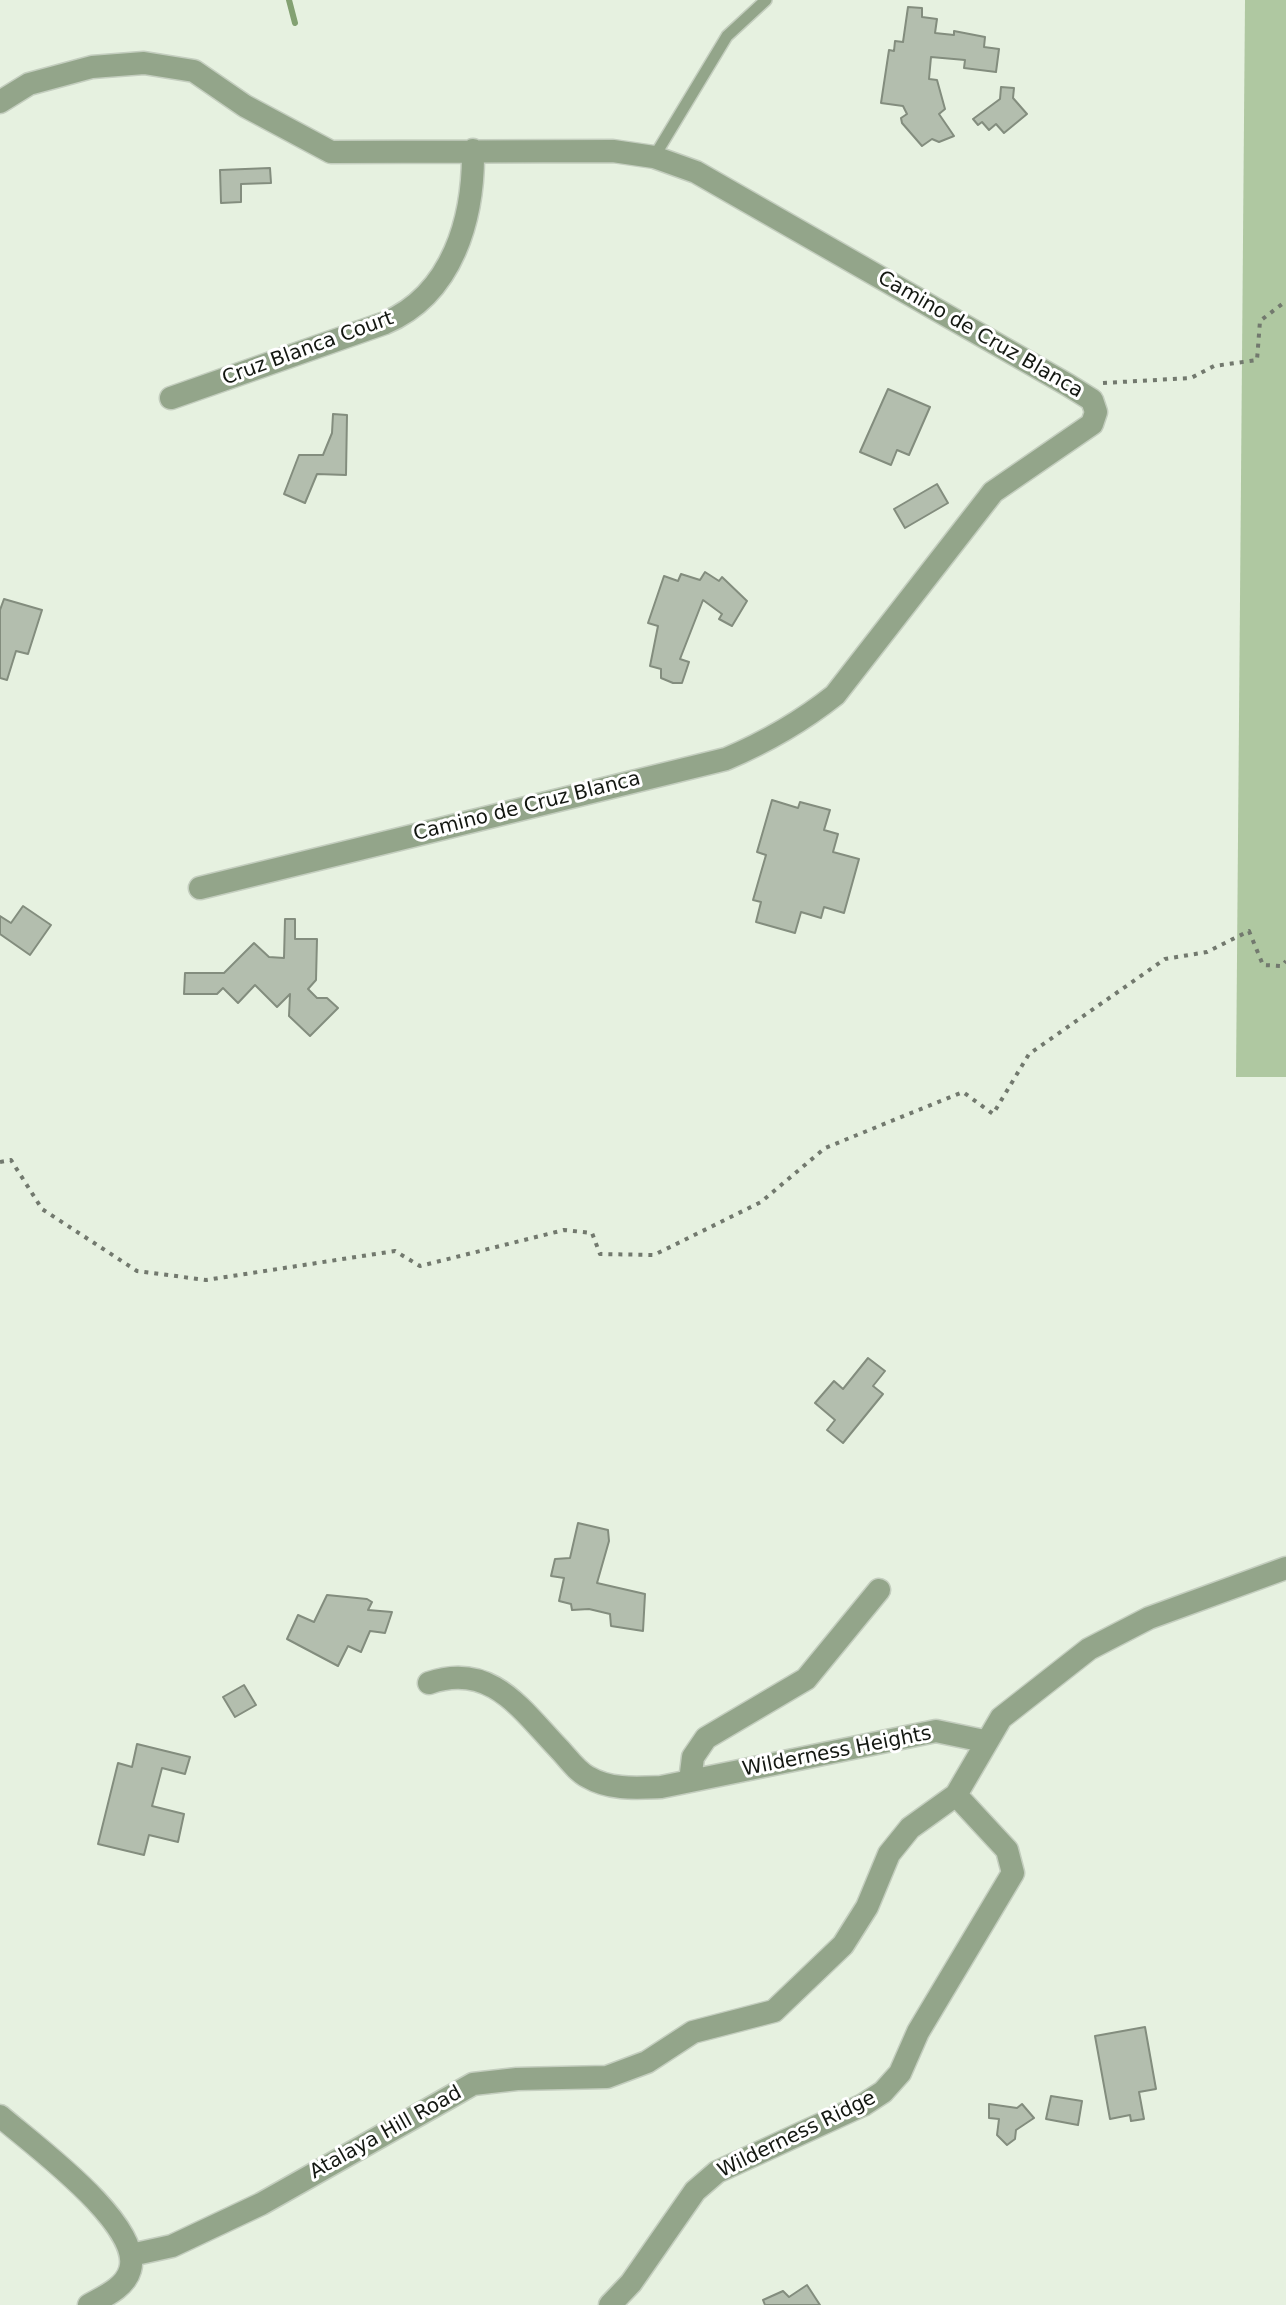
<!DOCTYPE html>
<style>
body{margin:0}
canvas{display:block;background:#e6f1e0}
</style>
<canvas width="1286" height="2305"></canvas>
<script>
const c = document.querySelector('canvas').getContext('2d');
c.lineJoin = 'round';
function fillPath(path, color) { c.fillStyle = color; c.fill(path, 'evenodd'); }
function strokePath(path, color, width, dash) { c.strokeStyle = color; c.lineWidth = width; c.lineCap = dash ? 'butt' : 'round'; c.setLineDash(dash || []); c.stroke(path); }
function label(font, color, halo, rows, align = 'center') {
  c.font = font + ' "DejaVu Sans",sans-serif'; c.lineWidth = 6; c.setLineDash([]); c.textBaseline = 'middle'; c.strokeStyle = halo; c.fillStyle = color; for (const [text, x, y, turn = 0] of rows) {
    c.save(); c.translate(x, y); c.rotate((+turn || 0) * Math.PI / 180); c.textAlign = isNaN(turn) ? turn : align; if (halo) c.strokeText(text, 0, 0); c.fillText(text, 0, 0); c.restore();
  }
}
fillPath(new Path2D(`
 M1245 0H1286V1077H1236Z`), '#afc8a1');
strokePath(new Path2D(`
 M289 0 295 23`), '#83a172', 6);
const building = new Path2D(`
 M908 7 922 8V17L937 19 935 33 954 35V31L985 37 984 47 999 49 996 72 964 68 965 60 931 57 929 79 937 80 945 109 939 114 954 136 939 142 932 139 922 146 902 123 901 118 907 114 903 106 881 103 889 50 894 51 895 41 903 42Z
 M1001 87 1014 88 1013 98 1027 114 1004 133 996 124 989 130 982 122 978 125 973 119 1000 99Z
 M270 168 271 183 241 184V202L221 203 220 170Z
 M888 389 930 407 909 455 897 450 891 465 860 452Z
 M333 414 347 415 346 475 317 474 305 503 284 494 299 455H323L332 433Z
 M937 484 948 503 905 528 894 509Z
 M705 572 719 581 722 577 747 601 732 626 719 619 722 614 703 600 680 659 689 662 682 683H673L661 678V669L650 666 658 626 648 623 664 576 678 581 681 574 700 580Z
 M4 599 42 610 28 654 16 651 7 680 0 678V610Z
 M772 800 798 808 800 802 830 810 824 830 838 834 833 852 859 859 844 913 824 907 821 918 801 912 795 933 756 922 761 902 753 900 766 855 757 852Z
 M23 906 51 925 30 955 0 934V916L11 923Z
 M285 919H295V939H317L316 980 308 989 317 998H327L338 1008 310 1036 289 1016 290 994 277 1007 255 985 238 1003 223 988 217 994H184L185 973H224L254 943 269 957 284 958Z
 M868 1358 885 1371 873 1386 883 1394 843 1443 827 1430 835 1420 815 1403 834 1381 843 1389Z
 M578 1523 608 1530 609 1541 597 1583 645 1594 643 1631 611 1626 610 1614 589 1609 572 1610 571 1604 559 1601 564 1578 551 1576 555 1559 570 1558Z
 M327 1595 367 1599 372 1602 368 1610 392 1612 385 1633 370 1631 361 1652 348 1646 338 1666 287 1639 298 1615 314 1622Z
 M244 1685 256 1705 235 1717 223 1697Z
 M137 1744 190 1757 185 1774 162 1768 152 1806 184 1814 178 1842 149 1835 144 1855 98 1844 118 1763 132 1767Z
 M1145 2027 1156 2089 1139 2092 1144 2119 1131 2121 1130 2115 1110 2119 1095 2036Z
 M1051 2096 1082 2101 1078 2125 1046 2119Z
 M989 2104 1017 2108 1022 2104 1034 2118 1016 2130 1015 2139 1007 2145 997 2135 999 2119 989 2118Z
 M807 2285 820 2305H765L763 2300 783 2291 789 2297Z`);
fillPath(building, '#b3beae');
strokePath(building, '#838d7e', 2);
const lane = new Path2D(`
 M654 157 727 36 766 0`);
const street = new Path2D(`
 M0 102 29 84 92 67 144 63 194 71 245 106 331 152 613 151 654 157 696 172 1068 385 1092 400 1096 412 1092 424 993 492 835 695C801 722 766 742 726 759L200 888
 M171 398 385 323C453 294 474 218 473 150
 M429 1683C492 1661 522 1711 561 1751 569 1760 578 1772 588 1777 610 1790 636 1788 661 1787L936 1731 984 1741
 M690 1781 693 1757 706 1738 806 1679 879 1590
 M0 2116C31 2143 144 2225 130 2270 125 2288 103 2297 89 2305
 M131 2255 172 2246 261 2204 473 2084 517 2079 607 2077 647 2062 693 2032 774 2011 843 1945 867 1907 889 1854 910 1828 956 1795 1001 1718 1089 1649 1149 1618 1286 1568
 M610 2305 631 2283 695 2191 717 2172 863 2105 883 2092 900 2073 918 2032 1013 1873 1007 1850 956 1795`);
strokePath(lane, '#c4cebf', 14);
strokePath(street, '#c4cebf', 25);
strokePath(new Path2D(`
 M1103 383 1191 378 1214 366 1257 360 1260 321 1286 301
 M0 1162 11 1160 42 1209 137 1271 206 1280 395 1251 420 1266 564 1230 592 1233 600 1254 654 1255 761 1202 825 1148 963 1092 993 1114 1029 1054 1165 959 1207 952 1249 931 1263 965 1282 966 1286 961`), '#72796e', 4, [4, 6]);
strokePath(lane, '#93a58a', 11);
strokePath(street, '#93a58a', 22);
label('20px', '#131711', '#fff', [
 ["Camino de Cruz Blanca",980,335,30],
 ["Cruz Blanca Court",308,349,-20],
 ["Camino de Cruz Blanca",527,807,-14],
 ["Wilderness Heights",837,1752,-11],
 ["Atalaya Hill Road",386,2133,-29],
 ["Wilderness Ridge",797,2135,-26]
]);
</script>
